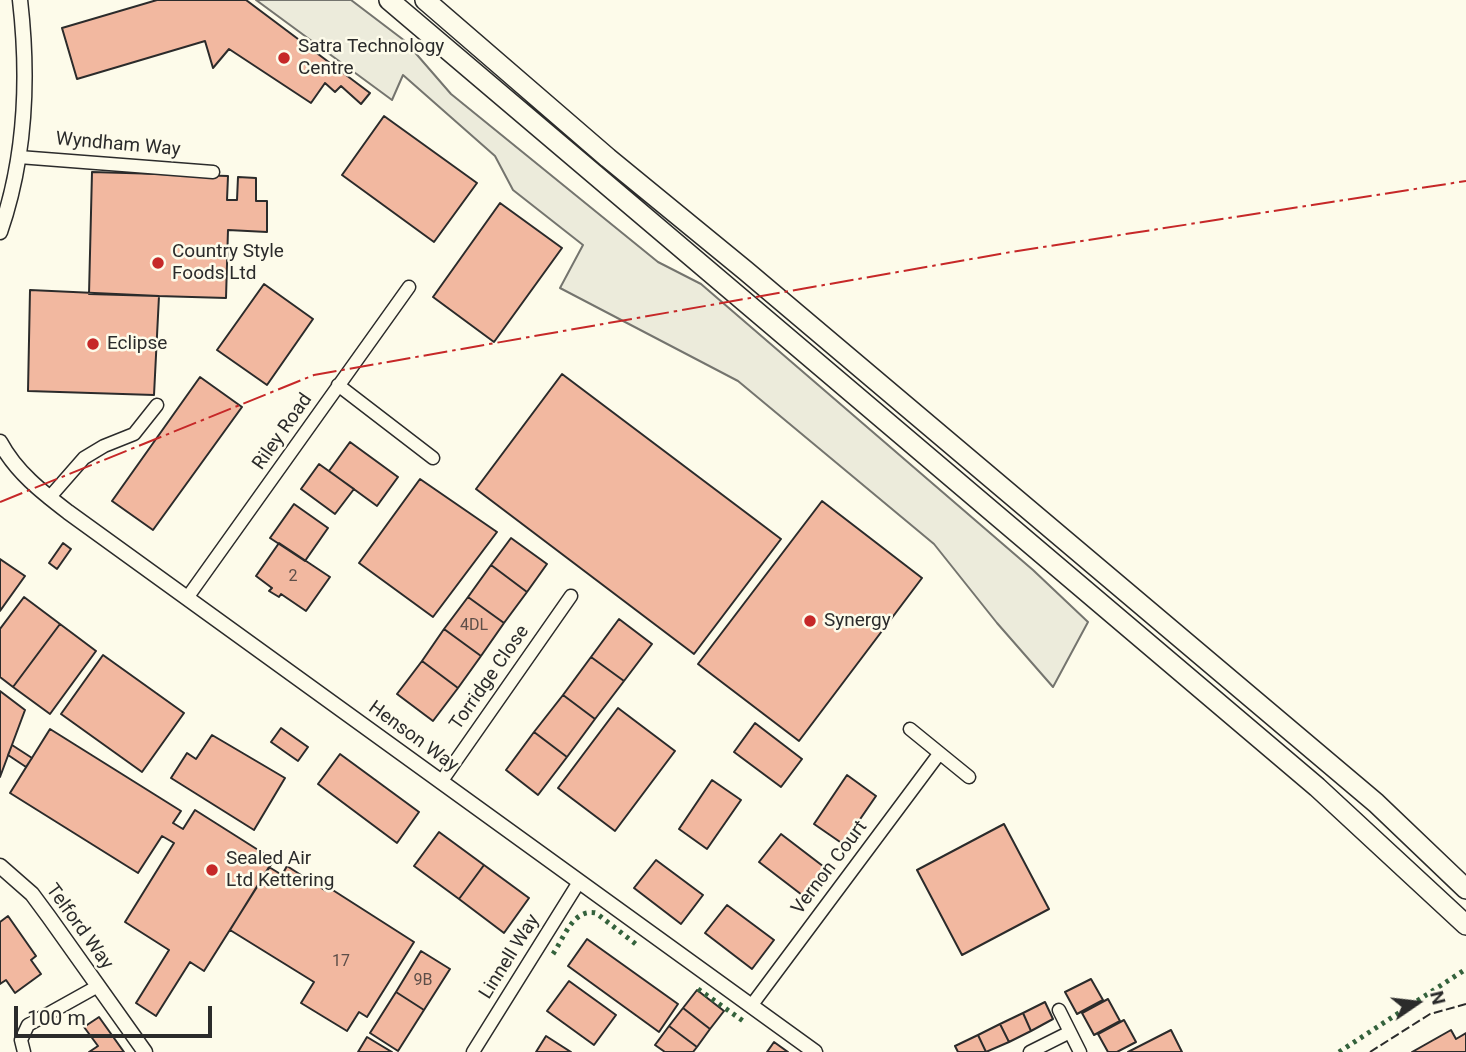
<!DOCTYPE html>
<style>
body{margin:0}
#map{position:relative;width:1466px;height:1052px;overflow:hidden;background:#fdfbea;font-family:Roboto,sans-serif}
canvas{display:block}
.north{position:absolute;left:1382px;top:968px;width:70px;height:70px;-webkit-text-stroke:5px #fdfbea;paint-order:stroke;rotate:76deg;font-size:19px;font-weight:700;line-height:28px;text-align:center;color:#2b2b2b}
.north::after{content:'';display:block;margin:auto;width:24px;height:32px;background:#2b2b2b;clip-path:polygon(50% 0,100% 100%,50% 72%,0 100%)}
.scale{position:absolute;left:14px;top:1006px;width:198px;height:32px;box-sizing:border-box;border:4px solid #2b2b2b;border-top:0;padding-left:9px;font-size:21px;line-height:24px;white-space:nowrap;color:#2b2b2b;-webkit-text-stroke:5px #fdfbea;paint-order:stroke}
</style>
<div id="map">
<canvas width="1466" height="1052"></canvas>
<div class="north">N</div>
<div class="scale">100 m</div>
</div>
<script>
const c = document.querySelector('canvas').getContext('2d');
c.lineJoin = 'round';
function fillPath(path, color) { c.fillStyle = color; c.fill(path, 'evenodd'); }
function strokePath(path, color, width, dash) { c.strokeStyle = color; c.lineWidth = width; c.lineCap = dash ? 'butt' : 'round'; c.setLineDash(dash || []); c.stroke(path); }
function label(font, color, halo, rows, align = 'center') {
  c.font = font + ' Roboto,sans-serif'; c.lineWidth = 5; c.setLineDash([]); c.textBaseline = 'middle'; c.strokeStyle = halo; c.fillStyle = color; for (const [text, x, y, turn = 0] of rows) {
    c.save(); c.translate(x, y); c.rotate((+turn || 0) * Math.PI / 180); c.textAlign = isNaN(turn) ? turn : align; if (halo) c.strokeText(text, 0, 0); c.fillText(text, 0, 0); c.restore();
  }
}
const green = new Path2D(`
 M256 0H351L405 41 451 94 658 262 701 284 1033 570 1088 622 1053 687 997 623 934 544 738 381 560 288 583 245 513 190 495 156 403 75 392 100Z`);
fillPath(green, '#ecebdb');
strokePath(green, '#74746e', 2);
const building = new Path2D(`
 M157 0H246L370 93 361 104 341 86 335 92 325 83 311 103 229 49 213 68 205 41 77 79 62 28Z
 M384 116 477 183 434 242 342 175Z
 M92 172 228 176 227 200H237L238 177 256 178V201H267V232L228 230 226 298 89 294Z
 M500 203 562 248 494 342 433 297Z
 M264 284 313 319 267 385 217 350Z
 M30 290 159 296 154 395 28 391Z
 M562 374 781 539 694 654 476 489Z
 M200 377 242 407 153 530 112 501Z
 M350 442 398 477 377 506 329 471Z
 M319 464 354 489 335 514 301 489Z
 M420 479 497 532 433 617 359 563Z
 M822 501 922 578 799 741 698 664Z
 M294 504 328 528 305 561 270 538Z
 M511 538 547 564 527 592 491 565Z
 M63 543 71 549 57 569 49 563Z
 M279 543 330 577 306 611 281 594 279 597 269 591 272 588 256 576Z
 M0 559 25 576 0 611Z
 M491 565 527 592 504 623 468 597Z
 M24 597 60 624 13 687 0 677V629Z
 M468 597 504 623 481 656 444 629Z
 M619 619 652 644 624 681 591 657Z
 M60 624 96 651 50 714 13 687Z
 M444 629 481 656 458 688 422 661Z
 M103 655 184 713 142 772 61 714Z
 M591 657 624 681 595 719 563 695Z
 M422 661 458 688 433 721 397 694Z
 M0 691 25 710 0 777Z
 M563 695 595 719 567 757 534 732Z
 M618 708 675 751 615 831 558 788Z
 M755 723 802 759 781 787 734 752Z
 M281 728 308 747 298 761 271 742Z
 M50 729 181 811 173 823 183 829 195 810 274 860 204 971 190 962 156 1016 136 1003 169 950 125 922 174 843 162 836 138 873 10 793Z
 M534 732 567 757 538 795 506 770Z
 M212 735 285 778 254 830 171 778 187 753 196 759Z
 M12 745 32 758 26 767 8 755Z
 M340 754 419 812 397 843 318 784Z
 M847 775 876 796 843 844 814 824Z
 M712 780 741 800 707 849 679 829Z
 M1004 824 1049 909 962 955 917 870Z
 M439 832 484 865 459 899 414 866Z
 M781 834 828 870 806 898 759 862Z
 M656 860 703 895 681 924 634 888Z
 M484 865 529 898 504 933 459 899Z
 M287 866 326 891 328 887 414 942 367 1017 359 1012 347 1031 301 1003 314 982 230 930 269 867 282 875Z
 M727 905 774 940 752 969 705 933Z
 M8 916 36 956 31 960 41 974 15 993 6 980 0 984V922Z
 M587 939 678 1004 659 1032 568 966Z
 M421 951 450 969 424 1010 396 992Z
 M1091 979 1103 1000 1077 1014 1065 992Z
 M569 981 616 1015 594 1045 547 1011Z
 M697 990 724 1011 710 1029 683 1008Z
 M396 992 424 1010 398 1051 370 1033Z
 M1108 999 1120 1021 1094 1035 1082 1013Z
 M1045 1002 1053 1019 1031 1031 1023 1013Z
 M683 1008 710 1029 697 1047 669 1026Z
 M1023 1013 1031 1031 1009 1042 1000 1024Z
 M99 1017 124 1052H89L98 1046 84 1027Z
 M1124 1020 1136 1042 1117 1052H1108L1098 1034Z
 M1000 1024 1009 1042 986 1052 978 1035Z
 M669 1026 697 1047 693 1052H665L655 1045Z
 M1171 1030 1182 1052H1128Z
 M1451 1030 1456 1039 1466 1033V1052H1412Z
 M978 1035 986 1052H958L955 1046Z
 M546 1036 571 1052H536Z
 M367 1037 392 1052H358Z
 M774 1042 788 1052H767Z`);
fillPath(building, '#f2b8a0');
strokePath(building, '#2b2b2b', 2);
const minor = new Path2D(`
 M19 157 213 172
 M338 385 433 458
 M49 498 84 458 104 446 134 434 157 405
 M187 598 409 287
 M910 729 969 777
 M441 782 571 596
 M751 1006 939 754
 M1059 1010 1080 1052
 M24 1052 21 1040 28 1025 98 986
 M473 1052 579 882
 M1030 1052 1070 1032`);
const tertiary = new Path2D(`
 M0 232C26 157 29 78 20 0
 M0 442C16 472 42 492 68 512L815 1052
 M0 866 32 894 49 917 145 1052`);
const trunk = new Path2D(`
 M389 0 1317 787 1466 925
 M425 0 608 158 746 271 1376 803 1466 889`);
strokePath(minor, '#2b2b2b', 15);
strokePath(tertiary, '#2b2b2b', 17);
strokePath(trunk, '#2b2b2b', 22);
strokePath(minor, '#fdfbea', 12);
strokePath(tertiary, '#fdfbea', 14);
strokePath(trunk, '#fdfbea', 19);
strokePath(new Path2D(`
 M553 954C564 938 573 908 596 913L637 945
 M698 989 746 1023
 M1339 1052 1466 969`), '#34623c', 5, [3.5, 5]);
strokePath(new Path2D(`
 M1370 1052 1430 1014 1466 1004`), '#2b2b2b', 2, [9, 3.5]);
strokePath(new Path2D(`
 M0 502 314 375 1011 252 1466 181`), '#c62828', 2, [24, 5, 3.5, 5]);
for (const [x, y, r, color] of [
 [284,58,7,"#c62828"],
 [158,263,7,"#c62828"],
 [93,344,7,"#c62828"],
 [810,621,7,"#c62828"],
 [212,870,7,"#c62828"]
]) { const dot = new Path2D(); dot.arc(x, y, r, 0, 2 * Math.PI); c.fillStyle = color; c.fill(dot); strokePath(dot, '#fdfbea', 2.5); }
label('16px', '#5d4e48', null, [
 ["2",293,577],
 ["4DL",474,626],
 ["17",341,962],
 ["9B",423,981]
]);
label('19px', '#2b2b2b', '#fdfbea', [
 ["Satra Technology",298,47],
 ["Centre",298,69],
 ["Country Style",172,252],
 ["Foods Ltd",172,274],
 ["Eclipse",107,344],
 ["Synergy",824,621],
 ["Sealed Air",226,859],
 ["Ltd Kettering",226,881]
], 'left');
label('19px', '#2b2b2b', '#fdfbea', [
 ["Wyndham Way",118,145,5],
 ["Riley Road",283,432,-55],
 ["Torridge Close",490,678,-55],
 ["Henson Way",413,737,36],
 ["Vernon Court",830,868,-53],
 ["Telford Way",79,927,54],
 ["Linnell Way",510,957,-58]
]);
</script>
